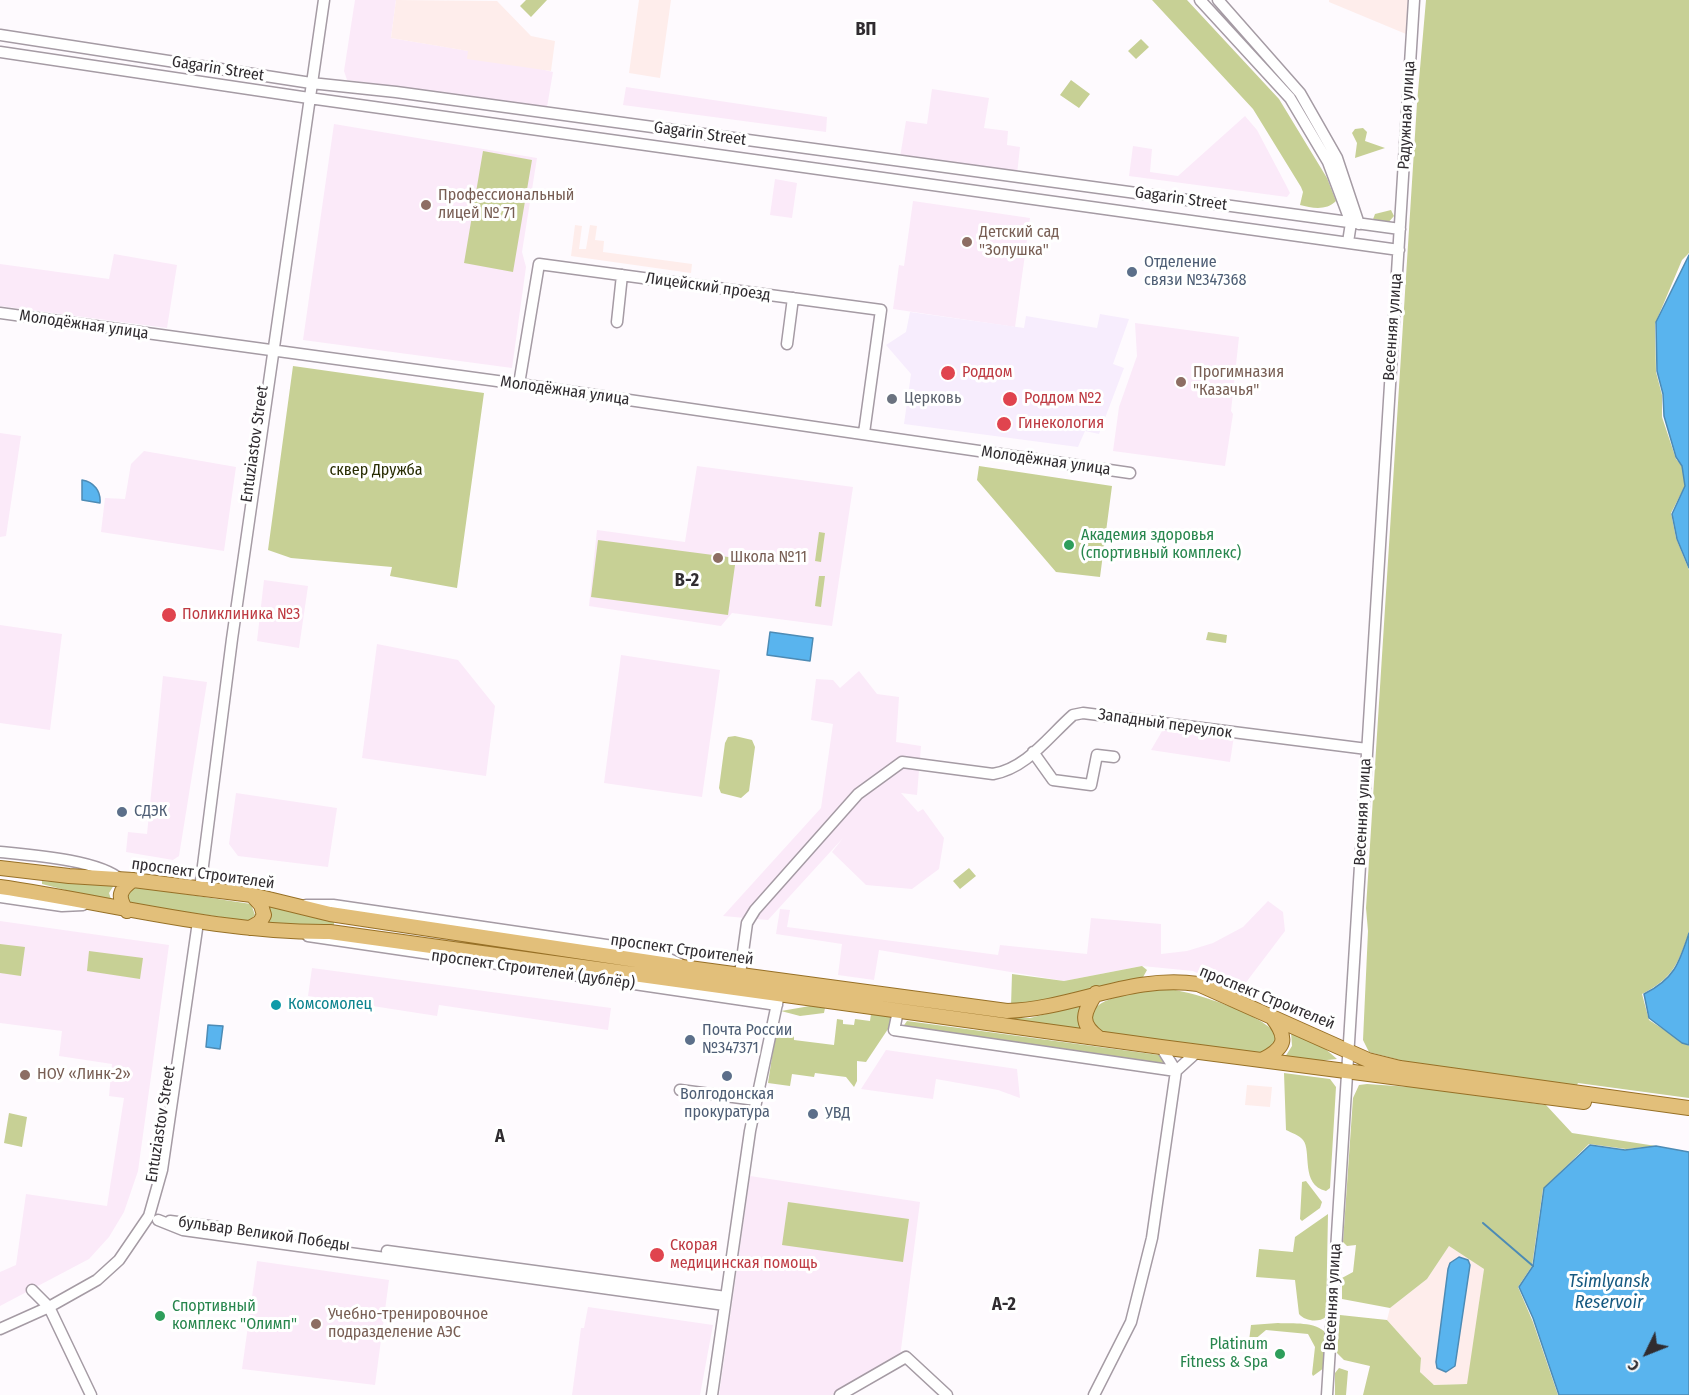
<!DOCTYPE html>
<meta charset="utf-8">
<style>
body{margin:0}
#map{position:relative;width:1689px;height:1395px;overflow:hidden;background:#fefafe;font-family:"Fira Sans Condensed",sans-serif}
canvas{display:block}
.north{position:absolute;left:1617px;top:1323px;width:60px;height:60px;-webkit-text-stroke:4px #fff;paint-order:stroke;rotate:227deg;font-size:16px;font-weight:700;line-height:24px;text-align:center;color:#302c30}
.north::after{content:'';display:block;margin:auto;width:21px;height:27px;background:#302c30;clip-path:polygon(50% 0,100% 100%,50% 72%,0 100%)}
</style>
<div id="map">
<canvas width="1689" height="1395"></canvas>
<div class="north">С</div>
</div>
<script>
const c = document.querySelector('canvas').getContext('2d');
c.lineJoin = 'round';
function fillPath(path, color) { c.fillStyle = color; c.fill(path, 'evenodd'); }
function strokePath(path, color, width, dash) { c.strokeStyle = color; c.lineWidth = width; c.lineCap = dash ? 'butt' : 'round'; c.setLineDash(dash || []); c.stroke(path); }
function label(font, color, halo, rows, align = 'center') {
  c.font = font + ' "Fira Sans Condensed",sans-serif'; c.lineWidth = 6; c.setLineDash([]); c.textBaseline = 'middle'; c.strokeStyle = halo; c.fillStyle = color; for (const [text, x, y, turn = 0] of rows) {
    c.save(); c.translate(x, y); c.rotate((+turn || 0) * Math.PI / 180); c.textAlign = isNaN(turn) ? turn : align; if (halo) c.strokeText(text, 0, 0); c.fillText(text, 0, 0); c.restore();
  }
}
fillPath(new Path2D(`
 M355 0H396L391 38 469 51 553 72 547 107 347 80 344 71Z
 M626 87 827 117 826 132 623 105Z
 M932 89 989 98 984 128 1008 131 1007 145 1020 147 1017 174 900 157 906 121 927 124Z
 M1245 116 1257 130 1286 185 1290 193 1287 197 1129 176 1133 146 1152 149 1150 172 1178 176Z
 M334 124 537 158 522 252 526 267 512 368 303 340Z
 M775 179 797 183 792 218 770 215Z
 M913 201 1030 218 1015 327 893 309 899 265 904 266Z
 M114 254 177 265 167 328 0 306V264L109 279Z
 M1135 323 1239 337 1231 411 1233 414 1225 466 1113 451 1119 407 1137 356Z
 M0 433 21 436 6 536 0 537Z
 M144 451 236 467 224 551 101 532 105 498 125 499 131 464Z
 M697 466 853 487 832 626 732 613 721 626 589 606 597 530 685 542Z
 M264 580 308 586 299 648 257 641Z
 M0 625 62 634 50 730 0 723Z
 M377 644 458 660 495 706 486 776 362 758Z
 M621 655 720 670 702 797 604 783Z
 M859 671 877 694 899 697 896 742 921 746 917 795 901 793 918 812 923 809 944 838 939 869 912 889 866 885 832 852 843 838 768 920 723 916 821 808 833 724 811 720 816 679 833 680 840 688Z
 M163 676 207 682 179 856 173 860 126 852 128 832 147 834Z
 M1165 726 1234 736 1230 762 1151 750Z
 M236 793 337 808 328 867 238 856 229 844Z
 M1268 901 1283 912 1285 931 1238 993 1193 971 1142 966 1064 981 879 950 874 980 838 975 842 944 776 934 780 909 790 910 787 927 998 955 1000 945 1087 954 1091 918 1161 924V954L1187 951 1213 943 1243 927Z
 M0 921 169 945 138 1171 124 1212 109 1237 89 1259 0 1306V1272L16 1265 26 1194 107 1206 124 1098 109 1096 112 1064 59 1056 62 1031 0 1023Z
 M312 968 611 1008 608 1030 439 1005 437 1016 308 996Z
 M886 1050 1017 1069 1020 1098 998 1090 936 1079 933 1099 861 1089Z
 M750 1176 920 1202 900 1357 832 1395H719Z
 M257 1261 389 1280 375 1385 242 1369Z
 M588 1307 713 1325 700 1395H572L581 1328H584Z`), '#fbeaf9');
fillPath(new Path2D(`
 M396 0 497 1 531 36 555 41 551 71 467 59 468 51 391 38Z
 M639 0H671L660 78 629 73Z
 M1329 0H1408L1406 34 1329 2Z
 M575 225 582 226 579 249H586L590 225 597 226 595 240 604 241 603 252 692 264 691 273 571 256Z
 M1247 1085 1272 1087 1270 1107 1245 1105Z
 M1449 1246 1484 1269 1468 1384 1434 1385 1420 1372 1421 1358 1387 1320 1390 1308 1427 1279Z`), '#feedeb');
fillPath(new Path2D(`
 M910 312 1024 328 1026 316 1097 328 1100 314 1129 319 1113 364 1124 368 1099 434 1085 431 1078 447 904 424 911 374 886 345 906 332Z`), '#f7edfd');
fillPath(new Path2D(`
 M526 0H547L531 17 520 6Z
 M1152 0H1187L1279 99 1327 178 1336 201C1326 211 1312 208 1300 205L1303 192 1301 187 1253 109Z
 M1426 0H1689V253L1682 260 1655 324 1656 372 1662 395V417L1676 459 1682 466 1685 486 1671 513 1676 538 1689 570V932C1678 964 1673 978 1642 994L1649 1020 1689 1046V1098L1578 1083 1577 1085 1427 1067 1369 1052 1363 1040 1368 931 1366 908 1417 103Z
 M1141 39 1149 47 1136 59 1128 51Z
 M1071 80 1090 94 1079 108 1060 95Z
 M1363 128 1367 132 1365 141 1385 148 1355 158 1357 143 1352 133 1355 129Z
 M483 151 532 160 513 272 464 263Z
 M1391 210 1394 216 1387 224 1372 222 1375 214Z
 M293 366 484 393 457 588 390 576 392 567 291 558 268 550Z
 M979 466 1112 486 1100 577 1056 572 977 480Z
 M819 532 825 533 821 562 815 561Z
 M598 540 736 558 728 615 591 597Z
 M819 576H825L821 607 815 606Z
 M1208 632 1227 635 1226 643 1206 640Z
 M735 736 752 740 755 747 749 791 741 798 721 793 719 788 725 743 728 737Z
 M969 868 976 876 960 889 953 881Z
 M42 881 114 885 109 893 112 902 42 884Z
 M131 886 251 904 255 915 249 921 130 904 124 894Z
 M266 906 334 921V926L265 923Z
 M0 944 25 947 21 976 0 973Z
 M89 951 143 958 140 979 87 971Z
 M1142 966 1147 970 1142 979 1060 1000 1011 1006 1012 974 1064 981Z
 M1168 989C1191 991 1262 1014 1275 1033 1277 1044 1271 1051 1260 1053L1101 1033 1093 1025 1092 1012C1103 994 1148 990 1168 989Z
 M1082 1005 1078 1017 1082 1032 1011 1022V1018H1030Z
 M810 1006 825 1008 824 1013 800 1016 781 1011Z
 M871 1014 891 1017 894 1020 866 1062 857 1061V1081L854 1087 846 1077 815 1073 814 1077 792 1074 790 1086 768 1083 776 1031 794 1034V1040L834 1045 837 1019 843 1020V1024L854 1025 855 1019 870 1021Z
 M907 1021 1159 1055 1166 1063 1165 1067 902 1028Z
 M1291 1032 1322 1046 1337 1059 1317 1061 1285 1057 1292 1046Z
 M1284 1073 1330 1079 1336 1087 1330 1188 1326 1191C1300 1185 1312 1151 1303 1140 1299 1135 1292 1133 1286 1130Z
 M1367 1084 1425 1088 1546 1105 1572 1133 1656 1146 1626 1149 1589 1144 1543 1189 1532 1266 1518 1287 1533 1322 1558 1395H1363L1370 1366 1344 1360 1337 1353 1340 1315 1387 1320 1421 1358 1420 1372 1434 1385 1467 1384 1484 1269 1449 1246 1427 1279 1390 1308 1342 1299V1278L1353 1272 1356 1245 1347 1246 1343 1242 1353 1098 1359 1085Z
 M9 1113 27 1117 22 1147 4 1143Z
 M1306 1181 1322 1202 1320 1208 1302 1221 1300 1219 1302 1182Z
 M788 1202 909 1219 903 1262 782 1245Z
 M1328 1214 1326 1317C1318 1323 1305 1321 1299 1314L1295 1280 1256 1277 1259 1249 1293 1252 1295 1237Z
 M1278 1323C1293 1324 1315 1321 1326 1333L1324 1368 1313 1376 1312 1374 1315 1347 1308 1334 1266 1330 1253 1341 1252 1348 1248 1349 1251 1325Z
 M1339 1368 1348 1371 1346 1395H1335V1373Z`), '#c7d095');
const water = new Path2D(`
 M1689 255V568L1677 539 1672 514 1685 486 1682 466 1676 457 1664 416 1663 394 1657 371 1656 322Z
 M82 480C94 482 101 491 100 503L82 500Z
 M770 632 813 638 810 661 767 655Z
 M1689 933V1045L1682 1043 1649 1018 1644 994C1674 979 1679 964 1689 933Z
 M208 1025 223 1026 220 1049 206 1047Z
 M1590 1145 1625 1150 1656 1146 1689 1152V1395H1559L1533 1318 1519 1287 1533 1266 1544 1188Z
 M1459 1257 1468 1260 1470 1265 1455 1366 1446 1372 1437 1368 1436 1362 1448 1269 1450 1263Z`);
fillPath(water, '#59b4ee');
strokePath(water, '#4d8bb5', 1.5);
strokePath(new Path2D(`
 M1483 1223 1533 1266`), '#4d8bb5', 2);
const minor = new Path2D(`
 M1200 0 1290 98 1328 162 1351 223 1348 242
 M1218 0 1300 93 1337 158 1359 224
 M0 35 311 83 396 92 1400 229
 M0 52 309 98 1399 250
 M0 313 519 384 1130 473
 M617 322 622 275
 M787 344 793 298
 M519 384 539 264 881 310 864 433
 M1033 752 1053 780 1091 785 1097 755 1114 757
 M0 852C30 855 100 860 121 880
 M200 889 232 639 324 0
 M0 897 62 906 83 905
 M306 905H333L654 952 680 964
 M308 936 777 1005
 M740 974 747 923 755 910 858 794 902 762 993 774C1027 768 1048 737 1073 715L1083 713 1367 749
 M898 1011 894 1030 1176 1071
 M1161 1047 1176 1071
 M680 1090 756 1100
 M158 1220 183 1230 725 1305
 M170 1221 217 1227
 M387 1251 726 1297
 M32 1290 49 1307 91 1395
 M0 1329 49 1307 97 1280 119 1260 149 1216 162 1170 198 922
 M712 1395 750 1131 778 999
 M840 1395 906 1357 947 1395
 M1094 1395 1131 1322 1152 1238 1176 1071 1197 1052
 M1327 1395 1414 0`);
const major = new Path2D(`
 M0 868 69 876 133 880 252 895 330 914 689 968 1007 1011C1073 1009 1132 974 1198 984L1368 1060 1400 1068 1689 1108
 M0 887C110 903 218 933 330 932L1161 1047 1584 1102
 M127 911C117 897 119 890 133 880
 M250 928 260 922 264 915 261 905 252 895
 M1096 993C1084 1012 1078 1023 1099 1038
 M1262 1060C1285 1048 1289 1039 1272 1017`);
strokePath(minor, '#a59ba4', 13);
strokePath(major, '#977026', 16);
strokePath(minor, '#fff', 10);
strokePath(major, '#e2bf7a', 14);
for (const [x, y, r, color] of [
 [426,205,6,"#8d6e63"],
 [967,242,6,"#8d6e63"],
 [1132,272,6,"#5c6f8a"],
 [948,373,8,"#e0444e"],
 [1181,382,6,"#8d6e63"],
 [892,399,6,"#6b7280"],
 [1010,399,8,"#e0444e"],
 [1004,424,8,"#e0444e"],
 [1069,545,6,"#2e9e5b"],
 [718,558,6,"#8d6e63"],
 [169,615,8,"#e0444e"],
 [122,812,6,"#5c6f8a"],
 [276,1005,6,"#0f9aa8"],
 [690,1040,6,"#5c6f8a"],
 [25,1075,6,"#8d6e63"],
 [727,1076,6,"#5c6f8a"],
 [813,1114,6,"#5c6f8a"],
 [657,1255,8,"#e0444e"],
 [160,1316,6,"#2e9e5b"],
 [316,1324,6,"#8d6e63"],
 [1280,1354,6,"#2e9e5b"]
]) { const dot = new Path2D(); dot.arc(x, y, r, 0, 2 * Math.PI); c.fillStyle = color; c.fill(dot); strokePath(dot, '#fff', 2); }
label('16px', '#302c30', '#fff', [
 ["Gagarin Street",218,69,9],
 ["Радужная улица",1407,115,-87],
 ["Gagarin Street",700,134,8],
 ["Gagarin Street",1181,199,8],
 ["Лицейский проезд",708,287,8],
 ["Молодёжная улица",84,325,8],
 ["Весенняя улица",1393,327,-86],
 ["Молодёжная улица",565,391,8],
 ["Entuziastov Street",255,444,-82],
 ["Молодёжная улица",1046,461,8],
 ["Западный переулок",1165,724,8],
 ["Весенняя улица",1363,812,-87],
 ["проспект Строителей",203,874,8],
 ["проспект Строителей",682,950,8],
 ["проспект Строителей (дублёр)",533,970,8],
 ["проспект Строителей",1267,998,22],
 ["Entuziastov Street",161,1124,-81],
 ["бульвар Великой Победы",264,1234,8],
 ["Весенняя улица",1333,1297,-87]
]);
label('16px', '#785e54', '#fff', [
 ["Профессиональный",438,196],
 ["лицей № 71",438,214],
 ["Детский сад",979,233],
 ["\"Золушка\"",979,251],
 ["Прогимназия",1193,373],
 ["\"Казачья\"",1193,391],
 ["Школа №11",730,558],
 ["НОУ «Линк-2»",37,1075],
 ["Учебно-тренировочное",328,1315],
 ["подразделение АЭС",328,1333]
], 'left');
label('16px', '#4e5e75', '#fff', [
 ["Отделение",1144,263],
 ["связи №347368",1144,281],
 ["СДЭК",134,812],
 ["Почта России",702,1031],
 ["№347371",702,1049],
 ["Волгодонская",727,1095,"center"],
 ["прокуратура",727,1113,"center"],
 ["УВД",825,1114]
], 'left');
label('16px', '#be3a42', '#fff', [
 ["Роддом",962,373],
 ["Роддом №2",1024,399],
 ["Гинекология",1018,424],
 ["Поликлиника №3",182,615],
 ["Скорая",670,1246],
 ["медицинская помощь",670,1264]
], 'left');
label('16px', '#5b616d', '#fff', [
 ["Церковь",904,399]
], 'left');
label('16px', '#282c03', '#fff', [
 ["сквер Дружба",376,471]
]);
label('16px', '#27864d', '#fff', [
 ["Академия здоровья",1081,536],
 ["(спортивный комплекс)",1081,554],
 ["Спортивный",172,1307],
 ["комплекс \"Олимп\"",172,1325],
 ["Platinum",1268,1345,"right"],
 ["Fitness & Spa",1268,1363,"right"]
], 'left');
label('16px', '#0d838f', '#fff', [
 ["Комсомолец",288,1005]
], 'left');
label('bold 18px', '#302c30', '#fff', [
 ["ВП",866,30],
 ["В-2",687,581],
 ["А",500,1137],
 ["А-2",1004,1305]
]);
label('italic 18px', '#165980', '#fff', [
 ["Tsimlyansk",1609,1282],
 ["Reservoir",1609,1303]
]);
</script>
